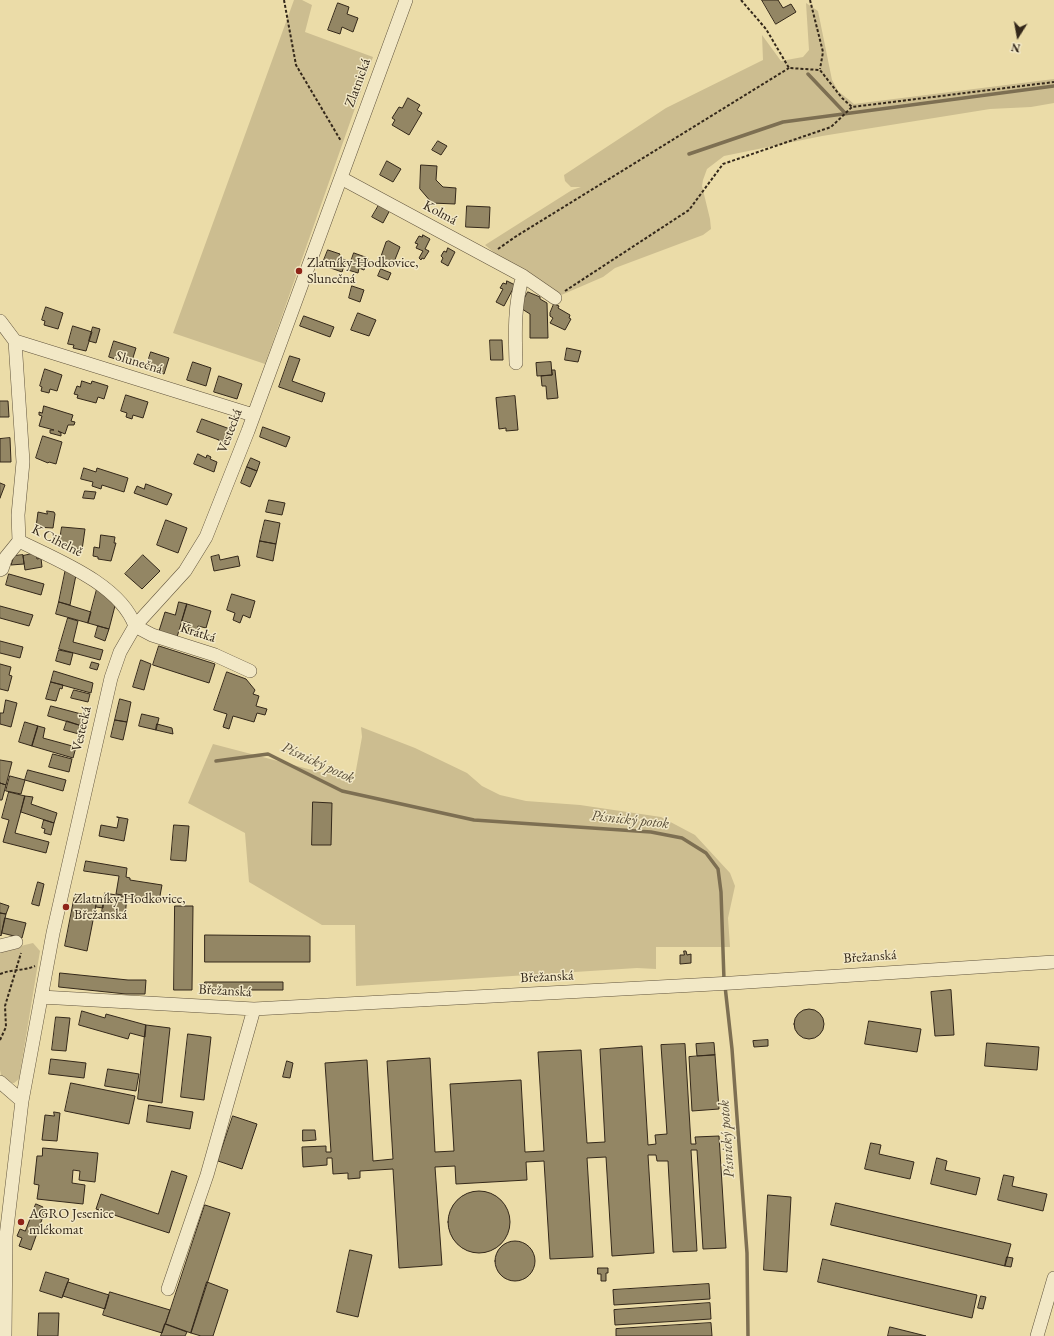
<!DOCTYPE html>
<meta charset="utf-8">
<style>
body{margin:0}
#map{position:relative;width:1054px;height:1336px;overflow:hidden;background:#ebdca8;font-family:"EB Garamond",serif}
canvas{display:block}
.north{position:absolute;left:998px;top:16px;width:40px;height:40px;-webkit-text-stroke:3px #f2e8c6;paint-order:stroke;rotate:191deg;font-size:11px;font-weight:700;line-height:16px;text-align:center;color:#34281a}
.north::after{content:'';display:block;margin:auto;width:14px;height:18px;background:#34281a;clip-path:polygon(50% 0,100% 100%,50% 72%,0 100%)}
</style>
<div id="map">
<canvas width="1054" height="1336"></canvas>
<div class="north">N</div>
</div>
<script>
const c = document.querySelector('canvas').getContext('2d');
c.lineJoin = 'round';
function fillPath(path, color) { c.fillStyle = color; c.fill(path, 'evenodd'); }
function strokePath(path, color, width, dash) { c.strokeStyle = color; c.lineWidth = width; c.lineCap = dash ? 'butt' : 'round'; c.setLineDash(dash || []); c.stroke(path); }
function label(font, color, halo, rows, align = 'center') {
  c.font = font + ' "EB Garamond",serif'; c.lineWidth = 3; c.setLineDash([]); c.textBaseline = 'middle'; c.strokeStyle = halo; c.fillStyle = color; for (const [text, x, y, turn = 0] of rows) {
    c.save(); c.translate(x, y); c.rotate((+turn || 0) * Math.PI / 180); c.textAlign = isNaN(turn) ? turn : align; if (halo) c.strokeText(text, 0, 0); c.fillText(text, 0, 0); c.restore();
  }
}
fillPath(new Path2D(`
 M294 0H302L312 5 305 32 373 57 265 364 173 333Z
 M806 3 818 11 832 80 838 91 854 104 1054 79V103L1031 107 990 109 822 136 724 156 707 169 703 180 702 186 710 219 711 229 703 235 615 268 603 277 559 296 502 259 485 245 572 190 581 187H571L565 181 564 175 666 108 763 60 762 35 781 61 803 57 809 50Z
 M361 727 415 748 467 773 482 786 500 795 526 801 580 805 661 817 695 835 730 873 735 886 728 918 730 947H656V969L637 968 356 986 355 925H322L249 882 245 833 188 803 213 744 354 781 362 737Z
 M33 943 40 951 19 1079 14 1083H8L1 1075 0 1070V951Z`), '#ccbd90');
strokePath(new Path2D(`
 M808 74 845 113
 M689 154 783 122 1054 86
 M216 761 268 754 342 791 474 820 651 832 682 838 706 853 718 869 721 892 724 980
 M725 986 732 1049 747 1253 748 1336`), '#7d6f52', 3.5);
const building = new Path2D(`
 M762 0H778L783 8 791 4 796 12 776 24Z
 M338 3 349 7 347 14 358 18 353 32 342 27 340 34 328 30Z
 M408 98 420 105 417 110 422 113 409 135 392 125 395 120 392 118 399 107 402 108Z
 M438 141 447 146 441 155 432 150Z
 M387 161 401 169 393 182 380 175Z
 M421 165 437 166 436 180 443 187 456 188 455 204 432 203 420 189Z
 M379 205 390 210 383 223 372 217Z
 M467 206 490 207 489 228 466 227Z
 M423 235 430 239 425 249 429 251 424 259 422 258 421 260 419 258 423 251 416 248 418 244 415 243 419 236 422 237Z
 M389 241 400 247 392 267 379 262 386 242Z
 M448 248 455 252 448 266 441 262 443 258 441 256 444 251 446 252Z
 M328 250 340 254 338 258 346 260 342 272 322 265Z
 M354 253 368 258 364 270 359 268 358 273 348 270Z
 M381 269 391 273 388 280 378 276Z
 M507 281 515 285 504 306 496 302 503 289 500 288 503 283 506 284Z
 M352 286 364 290 360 302 349 298Z
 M528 292 540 297V299L547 303 548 338H530V314L522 309 523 301Z
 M554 304 559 306 558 308 570 315 569 318 571 319 565 330 550 323 553 318 550 316V313Z
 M46 307 63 313 58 329 44 325 45 321 42 320Z
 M358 313 376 320 369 336 351 330Z
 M304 316 334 327 330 337 300 326Z
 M73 326 92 332 86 351 73 348 74 345 68 344Z
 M93 327 100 329 96 343 89 341Z
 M490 340H502L503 360H491Z
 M114 341 136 348 131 364 109 357Z
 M567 348 581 351 578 362 565 360Z
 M151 352 169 358 164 374 146 368Z
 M290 356 300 359 292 381 325 393 322 402 279 387Z
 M193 362 211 368 206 386 187 380Z
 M551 362 552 375 537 376 536 363Z
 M45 369 62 375 57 391 50 389 49 393 41 391 42 387 40 386Z
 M552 370H555L558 398 547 399 546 386H542L541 376 552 375Z
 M219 376 242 384 237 399 214 392Z
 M82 381 91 384 92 381 108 386 104 399 98 397 96 403 77 398 78 395 74 394 77 386 80 387Z
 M126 395 148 402 143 418 133 415 132 419 126 417 127 413 121 411Z
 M515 396 518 430 506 431V428L499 429 496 398Z
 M0 401H8L9 417H0Z
 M44 406 73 415 71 421 75 422 74 425H68L65 434 58 431 61 433V436L50 433V430H54L39 426 42 416 39 415V412L42 413Z
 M202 419 230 429 225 442 221 441 220 443 219 440 197 432Z
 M263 427 290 437 286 447 260 437Z
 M43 436 62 442 56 464 49 462 48 463 36 458Z
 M10 438 11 462H0V439Z
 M198 454 206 458 207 455 211 457 210 459 217 462 214 472 194 464Z
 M251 458 260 462 257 471 247 467Z
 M247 467 257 471 250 487 241 483Z
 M84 468 96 472 97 468 128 478 124 492 102 485 101 489 92 486 93 482 81 479Z
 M0 483 5 485 0 498Z
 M146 484 172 494 167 505 134 493 137 486 144 489Z
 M85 491 96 492 94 499 83 498Z
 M269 500 285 503 282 515 266 512Z
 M47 511 54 512 55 514 53 528 36 527 38 512 47 514Z
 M166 520 187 528 178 553 157 545Z
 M265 520 280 523 276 544 260 541Z
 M62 527 85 529 82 550 70 548V545L63 544V546H59Z
 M101 535 115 537 114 543H116L111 561 98 559V557L93 556 94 547 99 548Z
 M260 541 276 544 273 561 257 557Z
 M36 553 37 559 41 558 42 567 25 570 23 556Z
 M23 555 24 564 11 565 14 556Z
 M143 555 160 571 142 589 125 574Z
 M219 555 220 560 238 556 240 566 214 571 211 557Z
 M66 568 76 575 70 605 59 602Z
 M9 574 44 584 41 595 6 585Z
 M97 589 116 602 109 629 88 623Z
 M232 594 255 601 250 618 243 615 240 623 233 620 235 613 227 610Z
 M59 602 91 612 88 623 56 614Z
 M179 602 187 604 177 637 159 631 165 612 175 615Z
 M187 604 211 611 206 628 198 626 196 633 188 631 190 623 182 621Z
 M0 606 33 615 29 626 0 618Z
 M68 618 78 621 73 642 103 650 100 660 59 649Z
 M98 626 109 629 105 641 95 637Z
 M0 641 23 647 20 658 0 653Z
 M159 646 215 664 209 683 153 665Z
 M59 650 73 653 70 665 56 661Z
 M141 660 151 664 144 690 133 687Z
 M92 662 99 664 97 670 90 668Z
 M0 664 11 667 9 675 12 676 8 691 0 689Z
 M54 671 93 683 91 693 51 682Z
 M227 672 246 679 255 690 253 694 259 696 256 706 267 709 265 715 257 713 254 722 233 716 229 729 223 727 227 714 214 710Z
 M51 682 63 685 62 689 60 688 56 701 46 699Z
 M74 690 90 694 88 702 71 698Z
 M120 699 131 702 127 722 115 720Z
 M6 700 17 703 11 727 0 724V713H3Z
 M51 706 85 715 82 726 48 716Z
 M142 714 159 718 156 730 139 726Z
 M115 720 127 722 123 740 111 737Z
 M67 721 82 726 79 734 64 730Z
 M25 722 38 726 32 746 19 742Z
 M157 724 172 728 173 734 156 730Z
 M38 726 45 728 43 738 76 747 73 758 32 746Z
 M53 754 72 759 69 772 49 767Z
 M0 760 12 762 6 785 0 783Z
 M28 770 66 780 63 791 25 780Z
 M10 776 25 780 21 794 6 791Z
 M0 783 6 785 2 800H0Z
 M9 792 25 796 15 833 49 842 46 853 3 842 9 820 2 818Z
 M25 796 33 797 31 804 57 813 54 823 21 812Z
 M313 802 332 803 331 845H312Z
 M117 817 128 819 124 841 99 836 101 825 117 828 119 818Z
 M44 820 54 823 51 835 44 833 45 829 42 828Z
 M174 825 189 826 186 861 171 860Z
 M86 861 127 868 126 877 130 878V880L162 885 159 901 116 894 119 876 84 871Z
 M38 882 44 884 39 906 32 904Z
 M105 893 127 897 125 916 102 912Z
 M75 895 97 900 87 951 65 946Z
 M97 900 104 901 103 908 96 907Z
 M0 903 9 906 6 914 0 913Z
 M175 906H193L192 990H174Z
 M0 913 6 914 1 936 0 935Z
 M5 918 26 923 22 938 2 933Z
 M205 935 310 936V962H205Z
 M684 951H686L687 955 691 954V963L680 964V955H684Z
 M60 973 128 980H146L145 994H126L59 987Z
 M205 982H283V990H205Z
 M951 990 954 1035 935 1036 931 992Z
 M794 1024a15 15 0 1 1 30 0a15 15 0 1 1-30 0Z
 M82 1011 105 1018 106 1014 146 1025 145 1037 130 1033 128 1039 79 1025Z
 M56 1017 70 1018 66 1051 52 1050Z
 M869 1021 921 1029 917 1052 865 1044Z
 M146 1025 170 1028 162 1103 138 1099Z
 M188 1034 211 1037 204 1100 181 1097Z
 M768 1040V1046L754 1047 753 1041Z
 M714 1043 715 1055 697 1056 696 1044Z
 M987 1043 1039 1047 1037 1070 985 1066Z
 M685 1044 691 1144H696L695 1137 719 1136 726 1248 703 1249 697 1150H691L697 1251 673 1252 668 1161H657L656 1155H648L654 1253 612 1256 606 1157 587 1158 593 1257 550 1259 544 1161 526 1162 527 1180 456 1184 455 1166 435 1167 442 1265 399 1268 393 1169 360 1171V1178L348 1179V1173L333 1174 332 1158H327V1165L303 1167 302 1147 326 1146V1152H331L325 1063 367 1060 373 1161 393 1159 387 1061 430 1058 435 1152 454 1151 450 1084 521 1080 525 1152 544 1151 538 1052 581 1050 587 1143 605 1142 600 1049 642 1046 648 1145 656 1144 655 1135 667 1134 661 1045Z
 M715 1055 719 1109 692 1111 689 1057Z
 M51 1059 86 1063 84 1078 49 1074Z
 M287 1061 293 1063 290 1078 283 1077Z
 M108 1069 139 1074 136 1091 105 1086Z
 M71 1083 135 1096 129 1124 65 1111Z
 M149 1105 193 1112 190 1129 147 1122Z
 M54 1112 60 1113 57 1141 42 1140 45 1115 54 1116Z
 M233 1116 257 1124 242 1169 218 1161Z
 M303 1130H315L316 1140 303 1141Z
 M871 1143 881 1145 879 1154 914 1162 910 1179 865 1169Z
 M43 1148 98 1153 95 1182 79 1180 80 1171 73 1170 72 1183 85 1185 83 1204 37 1199 39 1185 34 1184 37 1156H42Z
 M937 1158 947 1161 945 1170 980 1178 976 1195 931 1184Z
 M172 1171 187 1176 169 1233 96 1209 101 1194 158 1214Z
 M1004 1175 1014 1177 1012 1186 1047 1194 1043 1211 998 1200Z
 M448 1222a31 31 0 1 1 62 0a31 31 0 1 1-62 0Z
 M768 1195 791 1197 787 1272 764 1270Z
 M836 1203 1011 1244 1005 1266 831 1225Z
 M36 1204 43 1207 42 1210 45 1211 31 1250 19 1246 22 1238 17 1236 20 1229 25 1231Z
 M205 1205 230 1213 191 1333 166 1324Z
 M495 1261a20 20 0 1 1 40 0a20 20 0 1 1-40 0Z
 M350 1250 372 1255 358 1317 337 1312Z
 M1007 1257 1013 1258 1011 1267 1005 1266Z
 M823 1259 977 1295 972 1318 818 1282Z
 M598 1268H608V1273H606V1281H601V1274H598Z
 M46 1272 69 1279 62 1298 40 1291Z
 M68 1282 109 1295 105 1309 63 1296Z
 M207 1282 228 1290 213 1336H201L191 1333Z
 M709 1284 710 1299 614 1305 613 1290Z
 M110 1292 170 1310 162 1333 103 1315Z
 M981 1296 986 1297 983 1309 978 1308Z
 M710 1303 711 1319 615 1325 614 1310Z
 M39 1313H59L58 1336H38Z
 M711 1323 712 1336H616V1329Z
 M165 1324 187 1332 185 1336H161Z
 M890 1327 926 1336H888Z`);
fillPath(building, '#938664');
strokePath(building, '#34281a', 1);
const minor = new Path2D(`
 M341 178 523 276 555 298
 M0 321 15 341 23 462 18 515 19 541
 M15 341 253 415
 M516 363C515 334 514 303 523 276
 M19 541C57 560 120 584 135 626L152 635 215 655 250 671
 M0 570 2 569 6 557 19 541
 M0 946 16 942
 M41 997 254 1009 732 983 1054 962
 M0 1082 22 1101
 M168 1289 207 1175 254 1009
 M5 1336 6 1236 22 1101 53 933 111 678 120 652 135 626 185 571 206 537 248 431 406 0
 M1037 1336 1054 1278`);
strokePath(minor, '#62553e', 14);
strokePath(new Path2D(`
 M284 0 296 65 341 141
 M741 0 766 29 789 68 820 70 842 98 852 107 1054 82
 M810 0 823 52 820 69
 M498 249 515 237 789 68
 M565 291 689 210 723 164 831 127 852 107
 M0 974C12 969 24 971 35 966
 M0 1040 6 1027 5 1006 21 953`), '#34281a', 2, [3, 2]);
strokePath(minor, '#f2e8c6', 13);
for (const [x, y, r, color] of [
 [299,271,4,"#8f2418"],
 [66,907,4,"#8f2418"],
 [21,1222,4,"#8f2418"]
]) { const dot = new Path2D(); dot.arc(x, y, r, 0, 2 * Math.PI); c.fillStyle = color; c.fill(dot); strokePath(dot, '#f2e8c6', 1.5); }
label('14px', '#34281a', '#f2e8c6', [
 ["Zlatnická",358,83,-70],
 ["Kolmá",440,213,28],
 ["Slunečná",139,363,17],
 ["Vestecká",230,431,-69],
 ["K Cihelně",57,541,27],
 ["Krátká",198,633,18],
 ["Vestecká",82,729,-77],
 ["Břežanská",870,957,-4],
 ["Břežanská",547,977,-3],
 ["Břežanská",225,991,3]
]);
label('14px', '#34281a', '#f2e8c6', [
 ["Zlatníky-Hodkovice,",307,263],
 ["Slunečná",307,279],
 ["Zlatníky-Hodkovice,",74,899],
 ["Břežanská",74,915],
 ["AGRO Jesenice",29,1214],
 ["mlékomat",29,1230]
], 'left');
label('italic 15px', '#584c36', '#f2e8c6', [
 ["Písnický potok",318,763,25],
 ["Písnický potok",630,820,6],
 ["Písnický potok",727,1139,-94]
]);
</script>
